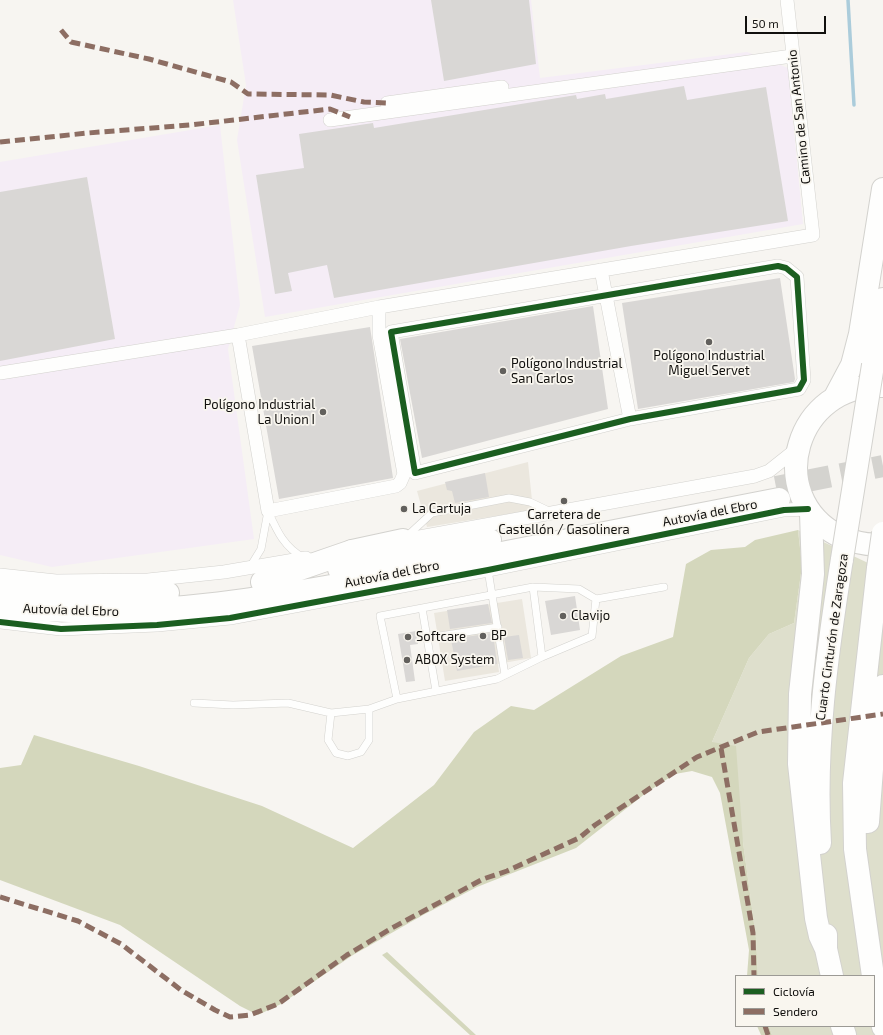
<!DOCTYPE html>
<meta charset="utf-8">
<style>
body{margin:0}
#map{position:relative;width:883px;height:1035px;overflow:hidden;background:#f7f5f1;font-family:"Exo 2",sans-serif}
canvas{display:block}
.legend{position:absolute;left:735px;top:975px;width:140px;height:52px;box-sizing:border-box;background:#f9f6ef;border:1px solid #9c9a95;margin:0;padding:5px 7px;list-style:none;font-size:12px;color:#11100e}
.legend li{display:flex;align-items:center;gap:8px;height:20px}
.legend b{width:20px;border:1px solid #9c9a95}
.scale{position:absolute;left:745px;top:16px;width:81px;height:18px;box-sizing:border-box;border:2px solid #11100e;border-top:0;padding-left:5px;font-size:12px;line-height:14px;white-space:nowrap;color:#11100e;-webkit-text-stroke:3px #f9f6ef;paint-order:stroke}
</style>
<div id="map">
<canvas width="883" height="1035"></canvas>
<ul class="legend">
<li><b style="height:5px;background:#1b5e20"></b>Ciclovía</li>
<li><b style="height:5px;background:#8d6e63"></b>Sendero</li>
</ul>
<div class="scale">50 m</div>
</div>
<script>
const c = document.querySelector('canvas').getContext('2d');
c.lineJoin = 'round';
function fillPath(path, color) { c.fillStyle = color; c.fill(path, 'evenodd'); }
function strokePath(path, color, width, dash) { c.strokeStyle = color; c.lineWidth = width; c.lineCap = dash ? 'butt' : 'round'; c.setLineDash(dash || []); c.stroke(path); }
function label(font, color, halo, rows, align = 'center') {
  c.font = font + ' "Exo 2",sans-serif'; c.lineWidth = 3.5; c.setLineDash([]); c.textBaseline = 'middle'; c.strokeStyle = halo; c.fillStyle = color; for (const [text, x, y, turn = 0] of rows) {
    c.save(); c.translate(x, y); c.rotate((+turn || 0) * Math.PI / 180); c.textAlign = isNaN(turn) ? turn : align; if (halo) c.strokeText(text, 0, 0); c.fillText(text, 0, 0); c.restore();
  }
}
fillPath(new Path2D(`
 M528 462 533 510 427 527 417 491Z
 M522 599 531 658 498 664 499 672 445 681 434 613Z`), '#ebe7de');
fillPath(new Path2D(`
 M233 0H531L540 78 747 52 788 68 803 224 265 317 237 140 246 85Z
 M220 125 240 305 228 349 254 539 52 567 0 555V162Z`), '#f5edf6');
fillPath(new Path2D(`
 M798 530 883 570V1035H772L769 1026H874V976H758L756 938 743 842 712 742 749 658 769 634 794 623 802 566Z`), '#dedfcc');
fillPath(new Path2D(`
 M798 530 802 566 794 623 769 634 749 658 712 742 736 746 743 842 756 938 758 976H747L749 950 720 793 712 777 692 771 675 774 646 793 576 848 477 887 423 915 353 955 281 1004 258 1015 240 1006 120 925 0 880V768L21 765 34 735 139 766 262 806 353 848 434 785 474 732 511 706 534 710 621 656 673 637 686 564 711 550 745 547 755 540Z
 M387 952 476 1035H470L382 955Z
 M757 1026H769L772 1035H761Z`), '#d4d7bc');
strokePath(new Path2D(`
 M848 0 854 105`), '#abccdb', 3.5);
fillPath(new Path2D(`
 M431 0H529L536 64 444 81Z
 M684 86 687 100 766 87 788 221 631 246 334 298 327 265 288 273 292 291 275 294 256 175 304 168 299 134 373 123 374 128 576 95 577 99 605 94 606 99Z
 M87 177 115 339 0 361V192Z
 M780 278 795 379 794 382 638 409 622 303Z
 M593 306 608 409 422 458 400 339Z
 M370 327 393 478 279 499 252 346Z
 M485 473 489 497 455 503 452 491 447 490 445 482Z
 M575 596 580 630 551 635 545 601Z
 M488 604 492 623 450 629 447 610Z
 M416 631 418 644 410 645 415 681 406 682 398 634Z
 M493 633 497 664 457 671 451 639Z
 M519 635 523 658 508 660 504 637Z`), '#d9d7d5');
strokePath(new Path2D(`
 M776 487 883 466`), '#d4d3cf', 22, [22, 11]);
const service = new Path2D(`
 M268 511C277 531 284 547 304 558
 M405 538 432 513 509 498 530 502 549 511
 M250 567 261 549 268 511
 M488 570 505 675
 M533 587 542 657
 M596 599 592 636 542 657 497 679 397 699 380 616 533 587 579 589 596 599 664 587
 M422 608 436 691
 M427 638 498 627
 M194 703 233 705 288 703 331 713 369 709 397 699
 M331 713 328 740 336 753 348 756 361 752 369 740V709`);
const minor = new Path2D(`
 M387 103 502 87
 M330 120 792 56
 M778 266 786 268 797 277 804 380 799 389 630 419 415 473 391 332Z
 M601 270 630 419
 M238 335 268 511 396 486 400 483 404 474 379 335V307
 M0 373 238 335 379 307 813 235 787 0
 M403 540 755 476 769 471 798 448
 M0 575 56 581 148 580 224 572 306 558
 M0 622 61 629 157 625 230 618 488 570 784 510 808 509`);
const trunk = new Path2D(`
 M352 551 403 540`);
const motorway = new Path2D(`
 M873 365 883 299
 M883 386C796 382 762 496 839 536 853 542 868 546 883 544
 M835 397 852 365 860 334 883 189
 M811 513 813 574 800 694 799 764 816 918 820 936 826 949
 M339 569 490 540
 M262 582 352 551
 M0 591 58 597 168 593
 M0 606C148 624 295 594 440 565 553 543 666 521 779 499
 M868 822 873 756 883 686
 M820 843C814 747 827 653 842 559
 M826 935V949L832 976
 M873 976 855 849 854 783 878 568
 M874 981 883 1027
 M842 1026 845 1035`);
strokePath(service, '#d3d2ce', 8);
strokePath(minor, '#d3d2ce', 14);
strokePath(trunk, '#d3d2ce', 24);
strokePath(motorway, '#d3d2ce', 24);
strokePath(service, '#fefefd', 7);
strokePath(minor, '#fefefd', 13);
strokePath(trunk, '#fefefd', 22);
strokePath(motorway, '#fefefd', 22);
const motorwayBridge = new Path2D(`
 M842 559 873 365
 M878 568 883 533`);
strokePath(motorwayBridge, '#d3d2ce', 24, []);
strokePath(motorwayBridge, '#fefefd', 22);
strokePath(new Path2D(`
 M61 30 71 42 149 59 231 82 248 94 330 95 364 102 387 103
 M0 142 88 133 190 125 330 109 350 117
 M721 748 753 933 754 976
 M0 897 78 921 121 944 181 990 215 1010 230 1017 250 1015 278 1004 347 955 392 928 483 879 507 871 579 838 595 825 697 757 758 732 883 714
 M765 1026 768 1035`), '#8d6e63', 5, [10, 5]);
strokePath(new Path2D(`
 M778 266 786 268 797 277 804 380 799 389 630 419 415 473 391 332Z
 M0 622 61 629 157 625 230 618 488 570 784 510 808 509`), '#1b5e20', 6);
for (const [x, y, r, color] of [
 [709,342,4,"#62605d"],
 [503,371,4,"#62605d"],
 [323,412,4,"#62605d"],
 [564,501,4,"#62605d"],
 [404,509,4,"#62605d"],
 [563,616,4,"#62605d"],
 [483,636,4,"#62605d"],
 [408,637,4,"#62605d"],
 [407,660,4,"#62605d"]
]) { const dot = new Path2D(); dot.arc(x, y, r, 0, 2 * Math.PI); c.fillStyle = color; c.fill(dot); strokePath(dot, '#f9f6ef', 1.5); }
label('13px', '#11100e', '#f9f6ef', [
 ["Camino de San Antonio",799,117,-96],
 ["Autovía del Ebro",710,513,-11],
 ["Autovía del Ebro",392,574,-11],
 ["Autovía del Ebro",71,610,2],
 ["Cuarto Cinturón de Zaragoza",832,637,-82]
]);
label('13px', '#11100e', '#f9f6ef', [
 ["Polígono Industrial",709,356,"center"],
 ["Miguel Servet",709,371,"center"],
 ["Polígono Industrial",511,364],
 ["San Carlos",511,379],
 ["Polígono Industrial",315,405,"right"],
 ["La Union I",315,420,"right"],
 ["La Cartuja",412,509],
 ["Carretera de",564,515,"center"],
 ["Castellón / Gasolinera",564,530,"center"],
 ["Clavijo",571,616],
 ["BP",491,636],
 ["Softcare",416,637],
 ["ABOX System",415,660]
], 'left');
</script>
